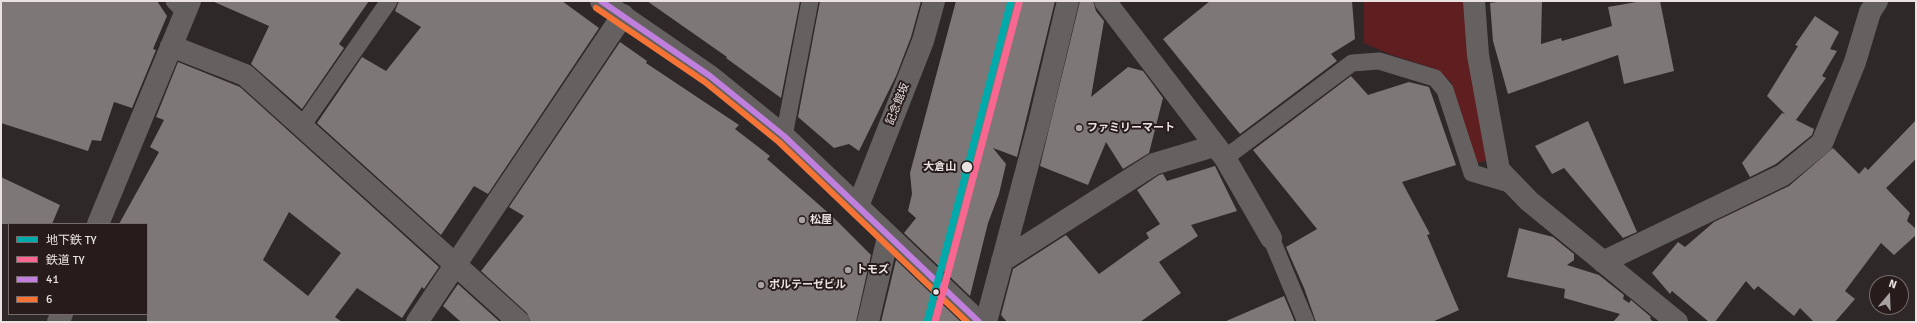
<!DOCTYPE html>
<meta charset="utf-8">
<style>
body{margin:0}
#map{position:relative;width:1917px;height:323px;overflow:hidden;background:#2e2828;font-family:Signika,"Noto Sans JP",sans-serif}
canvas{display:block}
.frame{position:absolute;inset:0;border:2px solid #eae2e2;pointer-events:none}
.legend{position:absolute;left:8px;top:223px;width:140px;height:92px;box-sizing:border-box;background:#271c1b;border:1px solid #756b6b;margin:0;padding:5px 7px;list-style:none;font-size:12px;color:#eae2e2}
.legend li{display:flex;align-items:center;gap:8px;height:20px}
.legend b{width:20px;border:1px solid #756b6b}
.north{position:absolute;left:1869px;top:275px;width:40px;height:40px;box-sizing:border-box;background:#271c1b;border:1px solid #756b6b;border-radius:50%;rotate:19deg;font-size:11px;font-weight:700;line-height:16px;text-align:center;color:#eae2e2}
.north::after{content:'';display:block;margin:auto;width:14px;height:18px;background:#a8a1a1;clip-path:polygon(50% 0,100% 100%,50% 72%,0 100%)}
</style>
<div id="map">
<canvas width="1917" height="323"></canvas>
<div class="frame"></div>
<ul class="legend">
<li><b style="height:5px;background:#01aaaa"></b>地下鉄 TY</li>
<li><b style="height:5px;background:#f86790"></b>鉄道 TY</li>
<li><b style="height:5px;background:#c07fdc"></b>41</li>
<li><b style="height:5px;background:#f57335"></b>6</li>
</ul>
<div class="north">N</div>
</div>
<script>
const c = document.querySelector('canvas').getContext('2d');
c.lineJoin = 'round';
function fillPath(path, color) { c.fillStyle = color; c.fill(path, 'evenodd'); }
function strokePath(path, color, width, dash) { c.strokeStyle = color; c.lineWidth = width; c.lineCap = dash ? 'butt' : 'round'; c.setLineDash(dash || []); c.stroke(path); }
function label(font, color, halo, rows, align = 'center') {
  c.font = font + ' Signika,"Noto Sans JP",sans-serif'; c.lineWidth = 4; c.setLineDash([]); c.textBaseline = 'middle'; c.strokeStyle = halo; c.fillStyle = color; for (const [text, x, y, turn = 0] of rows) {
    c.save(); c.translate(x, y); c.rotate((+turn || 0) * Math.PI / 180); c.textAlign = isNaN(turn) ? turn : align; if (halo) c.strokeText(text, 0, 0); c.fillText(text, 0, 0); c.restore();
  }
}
fillPath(new Path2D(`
 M1364 1H1465L1488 160 1474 164 1451 82 1436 69 1389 54 1364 43Z`), '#5f1e20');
fillPath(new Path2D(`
 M1 1H157L167 16 153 49 156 50 132 108 114 102 101 141 92 140 88 151 1 123Z
 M212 1H369L339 44 344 48 302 109 251 64 269 26Z
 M399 1H562L599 28 488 194 474 186 441 235 317 123 362 57 386 71 421 27 395 11Z
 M647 1H800L781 98 726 58 727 57Z
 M820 1H921L911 37 896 76 859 151 849 144 834 148 798 117Z
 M956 1H1055L1017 157 993 148 1006 164 999 194 988 223 970 296 904 233 916 218 908 211 912 194 910 173Z
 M1080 1H1093L1096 11 1104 21 1091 97 1128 67 1143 71 1163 98 1149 153 1123 169 1106 142 1088 185 1040 166Z
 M1210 1H1352L1355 39 1331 54 1337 61 1240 134 1163 39Z
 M1503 1H1542L1541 44 1561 38 1562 41 1612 26 1608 7 1642 1H1660L1674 71 1624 84 1618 55 1508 94 1493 41 1490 3Z
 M1815 16 1839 32 1830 49 1837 51 1822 76 1826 78 1796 120 1814 129 1812 135 1776 164 1750 177 1742 163 1782 113 1785 114 1767 96 1798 46 1795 45Z
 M620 42 647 61 646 63 739 125 735 129 770 156 767 159 833 217 871 255 856 322H531L527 313 481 271 524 216 509 207Z
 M178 62 240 87 439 267 424 289 422 287 402 318 357 288 335 317 342 322H147V224H119L159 152 150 147 164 120 156 117ZM289 212 341 253 308 296 263 260Z
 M1351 76 1368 95 1409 82 1429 87 1456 165 1402 182 1430 234 1427 235 1459 310 1432 322H1316L1304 288 1286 247 1317 229 1253 150Z
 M1916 120V159L1886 188 1910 213 1907 221 1916 229V235L1894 255 1881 243 1845 291 1855 299 1835 322H1814L1800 308 1794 316 1758 286 1754 290 1746 281 1715 322H1709L1672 291 1670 294 1652 273 1678 242 1685 247 1714 222 1789 186 1833 148 1859 174 1865 167 1868 170Z
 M1588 121 1637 232 1623 238 1564 168 1552 174 1535 146Z
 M1215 166 1237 211 1191 225 1198 236 1159 262 1181 293 1140 322H1007L1001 315 1013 269 1066 235 1099 274 1149 238 1146 233 1160 224 1137 190 1159 175 1163 174 1167 181Z
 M1 177 60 205 52 224H1Z
 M1519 228 1553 237 1574 254V260L1567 265 1599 275 1624 295 1623 299 1629 303 1631 300 1651 317 1650 318 1653 322H1613L1620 314 1564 298 1565 289 1507 277Z
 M896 260 961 322H881Z
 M458 284 500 322H461L443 306Z
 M1284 296 1295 322H1224Z`), '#7d7777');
strokePath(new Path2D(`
 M174 1 185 12
 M302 126 389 1
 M784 136 810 1
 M1225 158 1352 63 1379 61 1435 78 1445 90 1472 173 1513 185
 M1271 238 1306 322`), '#666161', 17);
strokePath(new Path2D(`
 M1105 1 1225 158 1271 238
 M1474 1 1478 55 1499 170 1529 201 1677 322
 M171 46 245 75 519 322
 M858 206 923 41 934 1
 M98 224 190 1
 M1002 261 1154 164 1214 146
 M1603 262 1783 175 1822 143 1855 62 1870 12 1877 1
 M58 322 62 314
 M417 322 623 15
 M868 322 888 237
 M986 322 1039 123 1068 1`), '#666161', 22);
strokePath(new Path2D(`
 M601 1 710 76 784 136 979 322`), '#666161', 22);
strokePath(new Path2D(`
 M601 1 710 76 784 136 979 322`), '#c07fdc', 6);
strokePath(new Path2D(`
 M596 8 705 82 779 142 967 322`), '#f57335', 6);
strokePath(new Path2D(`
 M935 322 1019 3`), '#f86790', 7);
strokePath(new Path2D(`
 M927 322 1011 1`), '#01aaaa', 7);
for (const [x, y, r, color] of [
 [1079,128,4,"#a8a1a1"],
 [967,167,6,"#eae2e2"],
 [802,220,4,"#a8a1a1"],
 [848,270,4,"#a8a1a1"],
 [761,285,4,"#a8a1a1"],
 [936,292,3.5,"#eae2e2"]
]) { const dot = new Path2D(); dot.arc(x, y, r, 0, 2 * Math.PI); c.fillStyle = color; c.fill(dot); strokePath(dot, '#271c1b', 1.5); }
label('11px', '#eae2e2', '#271c1b', [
 ["記念館坂",898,104,-68]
]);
label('bold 11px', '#eae2e2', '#271c1b', [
 ["ファミリーマート",1087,128],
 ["松屋",810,220],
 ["トモズ",856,270],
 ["ポルテーゼビル",769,285]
], 'left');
label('bold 11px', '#eae2e2', '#271c1b', [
 ["大倉山",956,167]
], 'right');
</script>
